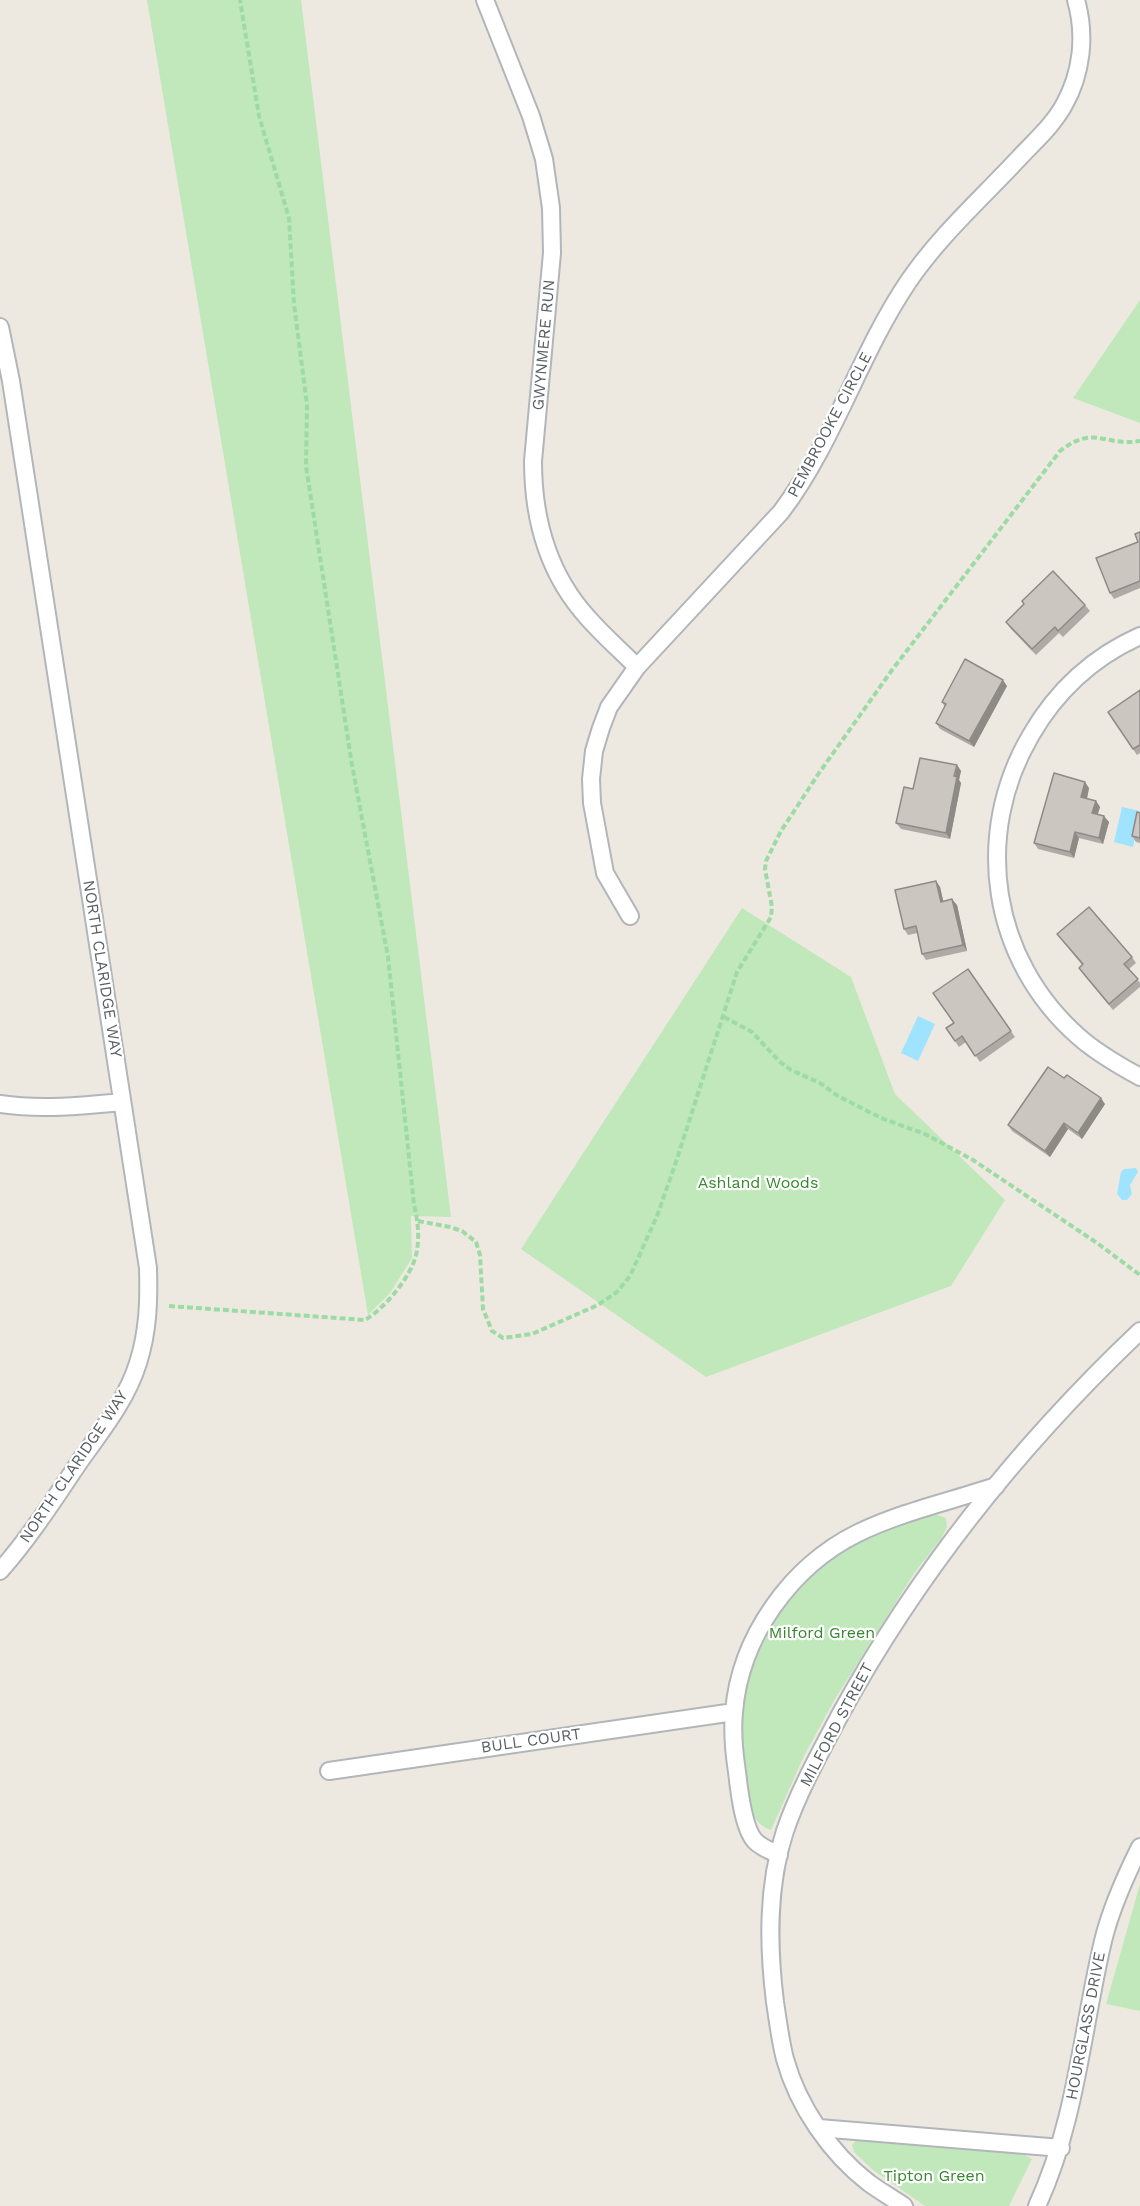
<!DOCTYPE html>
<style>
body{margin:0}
canvas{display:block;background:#eee9e0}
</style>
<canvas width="1140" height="2206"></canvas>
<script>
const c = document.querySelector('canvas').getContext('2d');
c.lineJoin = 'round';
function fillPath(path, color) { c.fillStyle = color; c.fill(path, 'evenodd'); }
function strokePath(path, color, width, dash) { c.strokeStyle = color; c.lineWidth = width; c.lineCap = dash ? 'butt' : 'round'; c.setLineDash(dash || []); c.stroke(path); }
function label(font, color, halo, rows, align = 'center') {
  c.font = font + ' "Work Sans",sans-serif'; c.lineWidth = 4.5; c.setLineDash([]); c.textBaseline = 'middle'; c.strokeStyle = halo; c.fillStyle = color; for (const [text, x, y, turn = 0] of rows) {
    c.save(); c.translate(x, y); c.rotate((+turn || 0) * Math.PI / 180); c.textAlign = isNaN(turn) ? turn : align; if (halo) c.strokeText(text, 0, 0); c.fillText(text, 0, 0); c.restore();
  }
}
fillPath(new Path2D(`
 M147 0H301L451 1217 411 1216 412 1258 390 1293 368 1315Z
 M1140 300V423L1073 398Z
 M742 908 851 977 895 1094 1005 1200 951 1286 706 1377 521 1249Z
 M935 1514 946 1518 947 1527 941 1539 915 1572 835 1699 804 1756 771 1830C748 1823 750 1798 746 1777 744 1762 741 1719 744 1704 754 1638 802 1570 863 1541 886 1529 911 1522 935 1514Z
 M1140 1884V2011L1106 2004Z
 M856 2140 1021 2153 1032 2159 1009 2206H925L873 2170 854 2152 852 2145Z`), '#c1e8ba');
fillPath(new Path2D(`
 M1122 807 1140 811 1133 847 1114 842Z
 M918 1016 935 1024 918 1061 901 1053Z
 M1136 1168 1138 1172 1130 1185 1132 1194 1127 1200H1122L1117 1194 1121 1172 1124 1169Z`), '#9fe3ff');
const street = new Path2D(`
 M485 0 531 116 544 159 551 208 552 253 533 461C533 520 548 574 588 618 603 635 620 650 637 667
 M0 327 11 381 148 1268C149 1301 148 1332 138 1363 127 1399 102 1430 80 1461 55 1498 30 1537 0 1571
 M1140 636C1093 657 1057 690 1031 735 972 835 991 960 1079 1037 1097 1053 1118 1065 1140 1077
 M630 916 605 873 592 803 591 779 594 751 601 728 609 707 637 667 781 512C834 442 859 355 908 282 939 236 983 197 1020 157 1036 140 1053 125 1064 105 1082 73 1086 35 1076 0
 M0 1104C40 1110 81 1106 122 1102
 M329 1771 734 1712
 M779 1855C771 1851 762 1848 755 1841 743 1828 739 1789 737 1772 734 1752 732 1732 734 1712 740 1637 791 1566 858 1533 901 1512 951 1501 996 1486
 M819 2128 1061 2148
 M904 2206C892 2198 880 2191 869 2183 830 2153 798 2106 785 2059 780 2040 778 2021 775 2002 768 1945 767 1886 785 1831 799 1790 821 1751 841 1713 919 1571 1023 1442 1140 1331
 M1037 2206C1076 2122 1082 2030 1103 1941 1111 1908 1125 1877 1140 1847`);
strokePath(street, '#b2b6ba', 20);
strokePath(new Path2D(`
 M724 1017 752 1032 780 1062 791 1070 820 1083 838 1096 881 1118 925 1134 973 1160 1097 1243 1140 1275
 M418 1221 450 1227 462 1231 476 1242 480 1255 483 1309 492 1331 503 1338 532 1334 598 1305 617 1292 630 1276 657 1216 675 1165 737 972 771 917 772 907 765 869 766 861 781 831 819 773 892 670 1060 451C1095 424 1104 447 1140 441
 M169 1306 365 1320C384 1309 411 1277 416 1255 420 1238 418 1221 414 1205L388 957 352 765 306 466 307 405 294 304 289 218 259 116 240 0`), '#9cdba3', 4, [6, 3]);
strokePath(street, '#fff', 16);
fillPath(new Path2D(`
 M1140 532V588L1114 599 1110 593 1138 542Z
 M1022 601 1085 605 1090 611 1063 637 1059 633 1036 655 1010 628 1006 622 1024 604Z
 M1007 686 974 747 940 729 936 723 945 707 942 702Z
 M1140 690V753L1137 755 1108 712Z
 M957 765 961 771 959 780 961 783 950 839 901 829 896 823 913 789Z
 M1089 788 1087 799 1096 801 1100 807 1098 814 1109 822 1103 844 1079 838 1074 858 1038 849 1034 843Z
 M1140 813V843L1136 842 1132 836Z
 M936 881 940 887 943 901 957 905 967 951 926 960 922 954 918 933 908 935 904 929Z
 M1057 934 1132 957 1136 963 1129 969 1140 983V987L1113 1010 1083 974 1079 968 1082 965Z
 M968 969 1015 1037 980 1062 966 1042 959 1047 946 1028 954 1023Z
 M1064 1078 1105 1104 1082 1139 1068 1129 1050 1157 1012 1131 1008 1125Z`), '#afaaa5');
fillPath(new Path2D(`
 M1003 680 1007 686 974 747 969 741Z
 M957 765 961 771 959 780 961 783 950 839 946 833Z
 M1085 782 1089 788 1086 803 1081 797Z
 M1096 801 1100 807 1096 819 1092 813Z
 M1104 816 1109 822 1103 844 1099 838Z
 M1075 832 1079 838 1074 858 1070 852Z
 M936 881 940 887 945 908 941 902Z
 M952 899 957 905 967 951 963 945Z
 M1101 1098 1105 1104 1082 1139 1078 1133Z
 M1064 1123 1068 1129 1050 1157 1045 1151Z`), '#8e8b86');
const building = new Path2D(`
 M1140 532V581L1110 593 1096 558 1138 542 1135 534Z
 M1053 571 1085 605 1058 631 1055 627 1032 649 1006 622 1024 604 1022 601Z
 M965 659 1003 680 969 741 936 723 946 704 942 702Z
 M1140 690V745L1133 749 1108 712Z
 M920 758 957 765 954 776 957 777 946 833 896 823 904 787 913 789Z
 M1054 773 1085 782 1081 797 1096 801 1092 813 1104 816 1099 838 1075 832 1070 852 1034 843Z
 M1137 812 1140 813V838L1132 836Z
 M936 881 941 902 952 899 963 945 922 954 916 926 904 929 895 890Z
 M1089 907 1132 957 1124 964 1138 979 1109 1004 1079 968 1083 964 1057 934Z
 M968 969 1011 1031 975 1056 962 1036 955 1041 946 1028 954 1023 933 993Z
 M1048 1067 1064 1078 1067 1075 1101 1098 1078 1133 1064 1123 1045 1151 1008 1125Z`);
fillPath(building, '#cbc6c0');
strokePath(building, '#8e8b86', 1.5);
label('16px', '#595f63', '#fff', [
 ["GWYNMERE RUN",544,345,-85],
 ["PEMBROOKE CIRCLE",830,425,-62],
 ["NORTH CLARIDGE WAY",102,969,81],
 ["NORTH CLARIDGE WAY",74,1467,-56],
 ["MILFORD STREET",837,1725,-62],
 ["BULL COURT",531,1741,-8],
 ["HOURGLASS DRIVE",1086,2026,-79]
]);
label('16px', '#36872d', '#fff', [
 ["Ashland Woods",758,1183],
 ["Milford Green",822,1633],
 ["Tipton Green",934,2176]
]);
</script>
